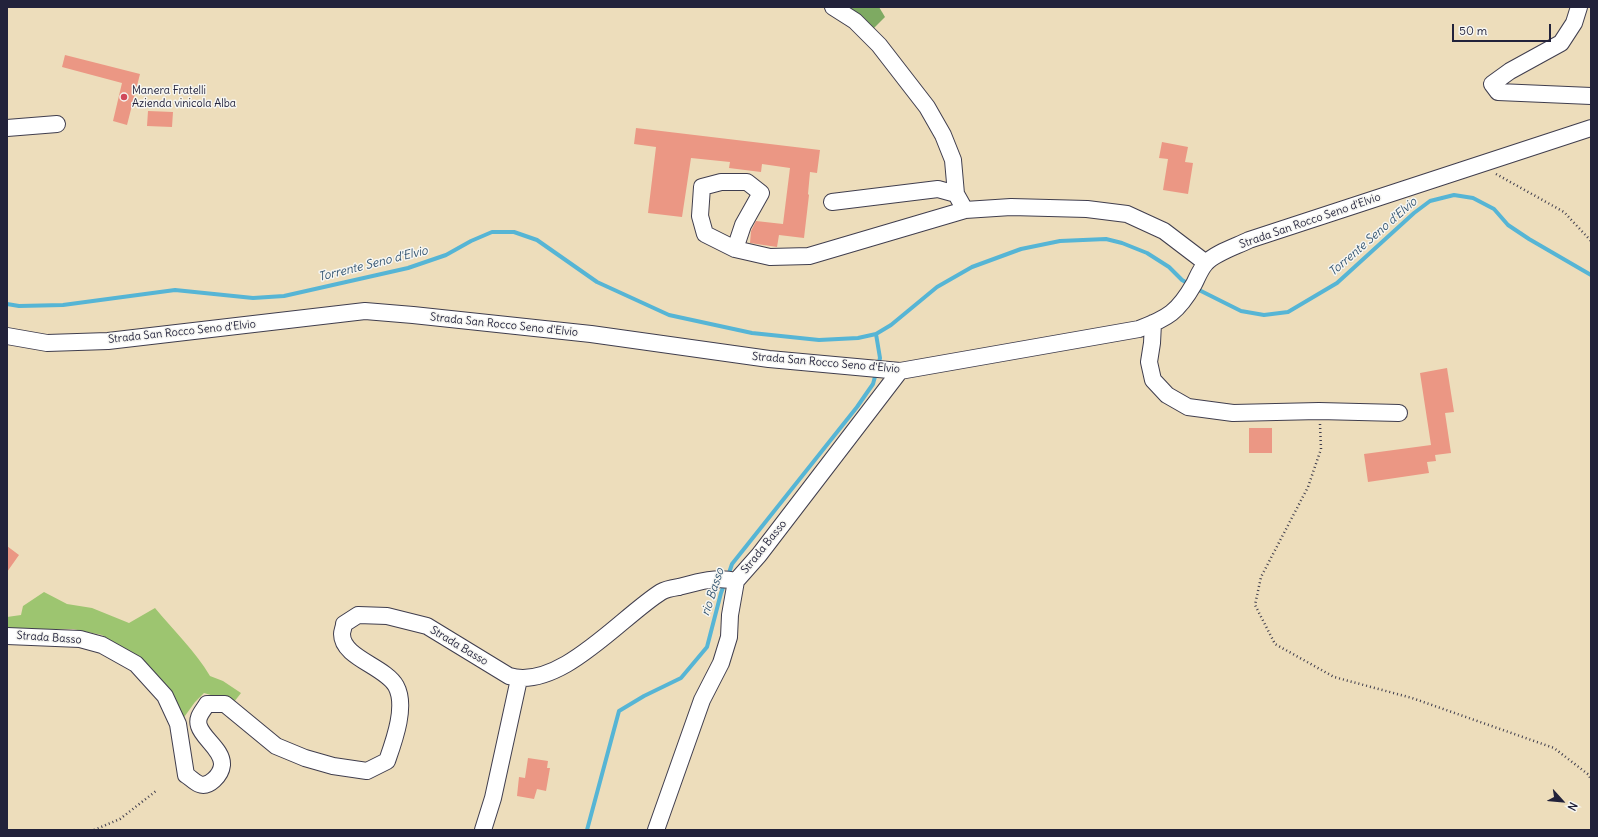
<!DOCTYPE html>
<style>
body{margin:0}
#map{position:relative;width:1598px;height:837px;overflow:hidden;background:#edddbb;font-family:Delius,sans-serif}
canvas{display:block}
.frame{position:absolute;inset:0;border:8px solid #22223b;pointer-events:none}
.north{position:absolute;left:1542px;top:781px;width:40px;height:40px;-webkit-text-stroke:3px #f6f6f2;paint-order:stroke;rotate:117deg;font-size:11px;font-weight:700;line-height:16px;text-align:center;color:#22223b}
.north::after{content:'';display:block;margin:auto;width:14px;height:18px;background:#22223b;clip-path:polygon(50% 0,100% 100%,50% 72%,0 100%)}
.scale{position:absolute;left:1452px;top:24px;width:99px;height:18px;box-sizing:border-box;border:2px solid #22223b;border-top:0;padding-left:5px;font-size:12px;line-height:14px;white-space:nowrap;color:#22223b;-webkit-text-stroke:3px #f6f6f2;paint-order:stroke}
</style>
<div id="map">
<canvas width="1598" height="837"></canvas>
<div class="frame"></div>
<div class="north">N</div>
<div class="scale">50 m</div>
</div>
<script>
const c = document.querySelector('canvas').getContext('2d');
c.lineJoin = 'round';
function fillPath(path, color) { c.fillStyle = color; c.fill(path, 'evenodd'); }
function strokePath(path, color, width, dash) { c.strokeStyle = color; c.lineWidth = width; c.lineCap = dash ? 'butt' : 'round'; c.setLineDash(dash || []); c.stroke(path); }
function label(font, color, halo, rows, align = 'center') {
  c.font = font + ' Delius,sans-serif'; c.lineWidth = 3; c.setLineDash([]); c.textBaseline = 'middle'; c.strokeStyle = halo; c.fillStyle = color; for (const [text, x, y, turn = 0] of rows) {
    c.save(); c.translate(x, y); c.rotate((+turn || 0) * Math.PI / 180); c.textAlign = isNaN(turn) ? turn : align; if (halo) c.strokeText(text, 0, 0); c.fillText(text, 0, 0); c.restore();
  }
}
fillPath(new Path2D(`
 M44 592 67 604 92 608 129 623 155 608C174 631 195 651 210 676L223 681 241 693 234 702 204 693 195 702 182 720 138 657 102 635 73 629H7V617L21 615 23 606Z`), '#9dc570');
fillPath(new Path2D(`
 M843 7H879L885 17 872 30Z`), '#7eaa62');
strokePath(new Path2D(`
 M1195 288 1241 311 1264 315 1288 312 1337 283 1414 213 1430 201 1454 195 1473 198 1494 209 1508 225 1529 239 1591 275
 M7 304 19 306 63 305 175 290 253 298 284 296 408 268 446 255 471 241 492 232H514L537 240 597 282 669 315 752 333 819 340 858 338 876 334 891 325 937 287 972 267 1021 249 1060 241 1106 239 1122 243 1147 253 1169 267 1182 280 1189 284
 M876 334 880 358 878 366
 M728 576 732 564 857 407 873 384 876 373
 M587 830 619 711 644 696 681 678 707 647 721 593 725 582`), '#56b5d5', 4);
fillPath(new Path2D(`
 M65 55 140 74 127 125 113 121 122 83 62 67Z
 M148 111 173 112 172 127 147 126Z
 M636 128 820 150 817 173 810 172 808 194 809 195 804 238 779 235 777 247 750 243 751 231 756 221 783 224 790 168 762 164 761 172 729 168 730 162 691 158 682 217 648 213 656 147 634 144Z
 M1162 142 1188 147 1185 162 1193 163 1188 194 1163 190 1168 159 1159 158Z
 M1447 368 1454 412 1445 413 1451 453 1435 455 1436 461 1427 462 1429 473 1368 482 1364 454 1431 445 1420 373Z
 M1249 428H1272V453H1249Z
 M7 546 19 555 7 572Z
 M528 758 548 761 547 768H550L546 791 537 789 534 799 517 796 519 777 525 778Z`), '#eb9784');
const minor = new Path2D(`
 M833 7 855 21 879 45 927 107 943 135 953 160 956 194 965 210
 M1579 7 1574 23 1561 43 1510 71 1492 84 1498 92 1591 96
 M7 128 57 124
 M832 202 938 189 956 194
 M735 249 743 225 761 193 747 182H721L702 187 700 216 705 234 735 249 770 257 809 256 965 210 1011 207 1087 209 1127 214 1164 231 1206 263
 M1153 323 1152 343 1149 362 1153 380 1167 395 1188 407 1233 413 1319 411 1399 413
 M7 336 47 343 108 341 365 311 413 315 591 334 769 359 900 371 1139 329C1168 318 1178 312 1194 284 1197 278 1201 268 1206 263 1215 253 1237 246 1249 240L1591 128
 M7 636 80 639 102 645 136 664 165 696 178 724 186 775C190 777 194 782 199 784 209 788 221 775 222 765 223 750 203 739 199 726 196 717 203 711 207 704H225L276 746 305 758 333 766 367 771 387 761C394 741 407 706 396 686 385 666 342 658 342 634 342 631 344 627 344 624L358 615 387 616 427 626 509 676C560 691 621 617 661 592 666 589 673 588 679 587 697 582 717 576 736 581L759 555 900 371
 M483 830 493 798 519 679
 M656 830 702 700 721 663 729 637 730 615 736 581`);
strokePath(minor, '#403e4e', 18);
strokePath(new Path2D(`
 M1496 174 1564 212 1591 241
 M1320 424 1321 449 1308 487 1261 577 1255 605 1275 644 1334 677 1412 698 1554 748 1589 775 1591 780
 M94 830 120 819 156 791`), '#403e4e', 2.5, [1, 3]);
strokePath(minor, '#fff', 16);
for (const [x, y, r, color] of [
 [124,97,4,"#d1495b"]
]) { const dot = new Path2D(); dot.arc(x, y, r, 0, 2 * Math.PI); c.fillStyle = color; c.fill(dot); strokePath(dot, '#f6f6f2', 1.5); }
label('11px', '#22223b', '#f6f6f2', [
 ["Manera Fratelli",132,91],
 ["Azienda vinicola Alba",132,104]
], 'left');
label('11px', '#22223b', '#f6f6f2', [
 ["Strada San Rocco Seno d'Elvio",1310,221,-19],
 ["Strada San Rocco Seno d'Elvio",504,325,6],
 ["Strada San Rocco Seno d'Elvio",182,332,-6],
 ["Strada San Rocco Seno d'Elvio",826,363,5],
 ["Strada Basso",764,547,-51],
 ["Strada Basso",49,638,4],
 ["Strada Basso",459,646,31]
]);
label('italic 12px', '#345571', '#f6f6f2', [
 ["Torrente Seno d'Elvio",1373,237,-41],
 ["Torrente Seno d'Elvio",373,264,-14],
 ["rio Basso",713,592,-72]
]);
</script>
